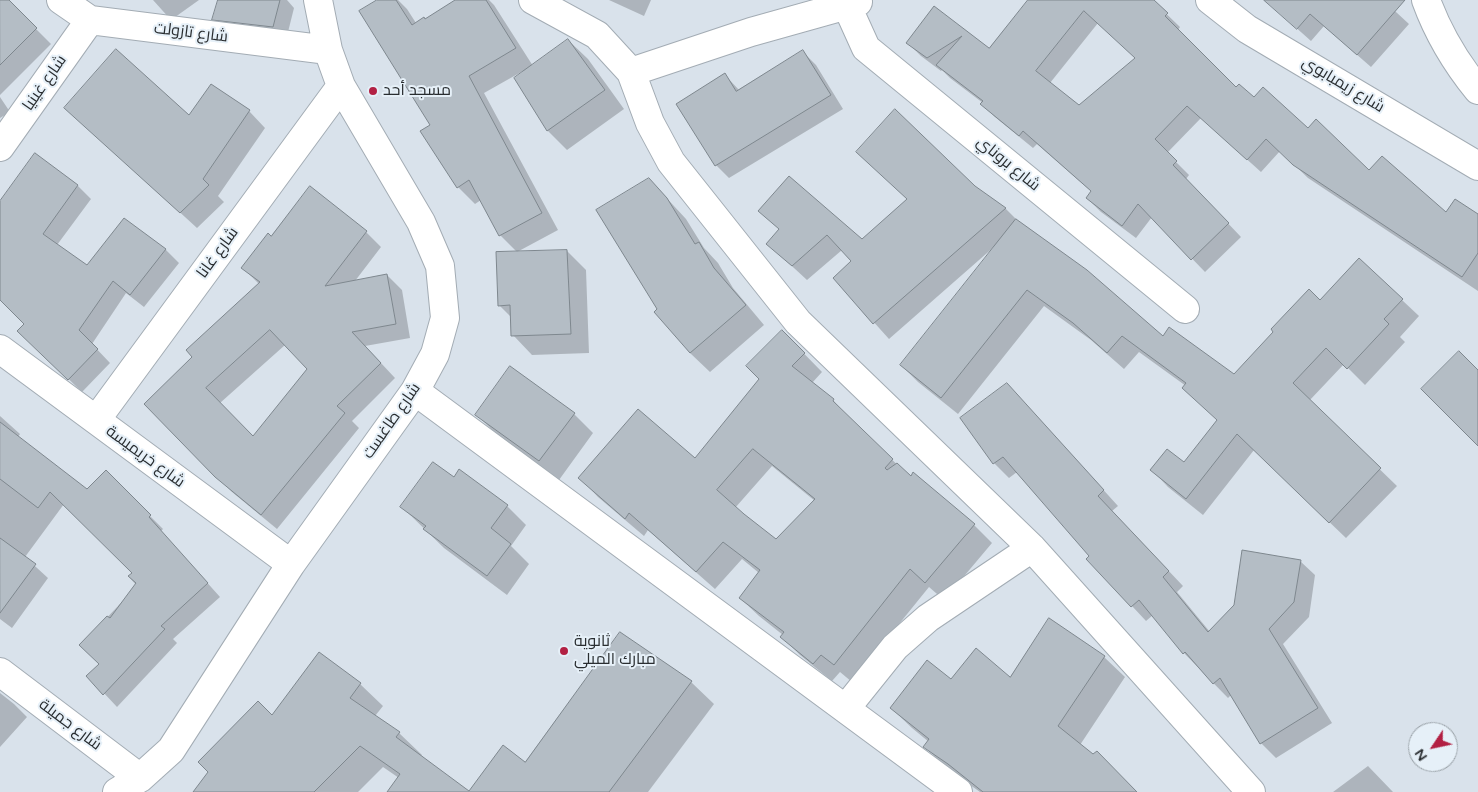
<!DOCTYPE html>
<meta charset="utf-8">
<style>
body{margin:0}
#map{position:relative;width:1478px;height:792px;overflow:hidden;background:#d9e2eb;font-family:"Varela Round",sans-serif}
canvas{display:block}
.north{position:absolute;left:1408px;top:722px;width:50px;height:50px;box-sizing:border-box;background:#e6f0f8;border:1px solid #9aa2a8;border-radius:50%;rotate:236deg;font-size:14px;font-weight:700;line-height:20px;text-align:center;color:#292d30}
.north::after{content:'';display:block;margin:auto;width:18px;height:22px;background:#b22043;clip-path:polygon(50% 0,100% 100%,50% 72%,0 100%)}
</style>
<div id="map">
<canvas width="1478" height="792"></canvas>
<div class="north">N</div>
</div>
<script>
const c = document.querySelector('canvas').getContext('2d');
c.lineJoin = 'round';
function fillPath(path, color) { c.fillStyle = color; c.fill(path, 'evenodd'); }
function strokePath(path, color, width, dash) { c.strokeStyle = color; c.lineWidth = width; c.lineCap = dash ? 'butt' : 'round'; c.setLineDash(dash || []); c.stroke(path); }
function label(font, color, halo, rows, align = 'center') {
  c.font = font + ' "Varela Round",Cairo,sans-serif'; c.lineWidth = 4; c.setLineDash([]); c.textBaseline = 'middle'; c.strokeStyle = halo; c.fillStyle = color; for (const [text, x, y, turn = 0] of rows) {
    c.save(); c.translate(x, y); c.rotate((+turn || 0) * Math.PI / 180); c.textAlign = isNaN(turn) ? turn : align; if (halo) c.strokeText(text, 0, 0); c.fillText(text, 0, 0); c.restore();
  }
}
fillPath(new Path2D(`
 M0 0H7L51 44 0 95Z
 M153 0H199L171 20Z
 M219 0H287L294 8 286 40 227 33 214 19Z
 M379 0H398L407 9 416 23 425 20 458 0H489L494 5 533 66 568 40 588 59 624 109 567 150 548 131 515 78 524 72 523 71 484 93 558 230 517 252 500 235 481 200 475 204 458 187Z
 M609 0H651L644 16Z
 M1030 0H1152L1180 27 1178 30 1236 89 1308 130 1370 172 1447 214 1478 216V291L1308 178 1280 151 1261 172 1201 118 1167 153 1189 175 1186 179 1241 237 1205 272 1152 217 1136 238 1101 212 1087 198 1092 192 1037 144 1033 148 995 117 982 104 983 103 950 78 942 70 941 71 921 56 908 43 935 8 990 49ZM1098 23 1136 58 1079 107 1050 83Z
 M1265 0H1383L1409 24 1371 67 1324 26 1311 41Z
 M803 52 816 65 843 109 729 178 716 165 725 75 739 90Z
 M0 97 10 112 0 118Z
 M66 108 190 117 249 111 265 128 218 196 224 202 197 228Z
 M35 155 78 186 91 199 57 245 87 266 124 220 166 250 179 263 144 307 126 293 92 344 110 363 82 392 19 331 26 324 0 299V203Z
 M649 179 686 219 704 248 718 263 733 288 764 325 710 372 690 353 658 310Z
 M974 187 1006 209 1020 223 1163 337 1234 376 1320 301 1402 300 1419 316 1400 337 1405 342 1365 385 1344 364 1309 401 1397 486 1346 538 1254 450 1203 515 1168 487 1152 470 1184 464 1218 420 1186 386 1139 352 1124 369 1091 340 1044 306 958 414 918 382 901 365 995 246 889 339 835 279 852 261 842 250 807 280 768 244 780 230 760 211 862 241Z
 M310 188 366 232 381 247 355 281 387 275 402 290 410 338 365 346 395 378 352 421 359 428 277 529 232 492 146 404 194 357 259 284 243 268 271 237ZM285 345 309 369 253 437 220 403Z
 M567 251 586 270 589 353 532 355 513 335 512 318 499 305Z
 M782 331 822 372 812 383 833 400 850 419 911 478 974 525 992 543 944 600 929 587 852 682 840 672 832 681 800 655 782 637 783 635 759 616 740 598 759 573 742 559 715 589 648 530 644 536 598 497 580 478 696 460 760 379ZM772 466 815 501 776 540 735 508Z
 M1021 399 1118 506 1112 511 1183 586 1177 592 1210 632 1300 561 1315 575 1309 617 1283 644 1332 723 1276 758 1261 743 1231 695 1228 698 1184 653 1153 615 1146 621 1132 606 1091 556 1017 472 1009 478 994 463 961 418Z
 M574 414 593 433 559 480 496 434 477 415Z
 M0 416 20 434 18 437 87 490 106 472 163 529 161 531 220 597 173 639 177 643 117 707 88 676 101 664 81 645 137 586 129 577 134 573 64 504 25 557 48 578 12 628 0 619Z
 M454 479 507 506 526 525 511 546 529 564 507 595 444 548 402 507Z
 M1104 657 1125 677 1080 745 1136 792H980L945 767 925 747 929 742 912 728 891 708 951 680 1010 679Z
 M691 682 714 704 648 792H470Z
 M360 684 383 706 375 716 399 733 422 755 420 757 467 792H390L399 778 383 767 358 792H195L272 717Z
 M0 693 14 704 27 717 0 747Z
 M1368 766 1393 792H1333Z`), '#0003');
const building = new Path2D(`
 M0 0H9L37 28 0 65Z
 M218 0H280L273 27 212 20Z
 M377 0H396L412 25 424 17 425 19 455 0H486L516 48 469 76 542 213 499 236 469 180 457 188 420 131 430 125 359 11Z
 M1028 0H1154L1168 13 1165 16 1236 87 1239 84 1254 97 1263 87 1308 128 1316 119 1369 170 1382 156 1446 212 1455 199 1478 214V253L1462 277 1293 165 1266 139 1247 160 1187 106 1155 139 1177 161 1173 165 1229 223 1191 260 1138 204 1122 226 1086 198 1091 191 1023 131 1019 136 980 104 983 101 936 65 962 36 927 58 906 43 934 6 989 48ZM1084 11 1135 58 1079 105 1036 71Z
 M1264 0H1405L1357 55 1310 14 1297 29Z
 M568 39 605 90 547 131 514 78Z
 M116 49 189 115 211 84 250 110 203 179 209 185 180 213 64 108Z
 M803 50 831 95 715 166 676 104 725 73 736 91Z
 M895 109 975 186 1006 208 873 324 833 278 851 261 827 235 792 266 766 244 779 229 758 211 789 176 862 239 907 199 856 152Z
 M35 153 78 185 43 234 87 265 124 218 166 249 130 295 113 281 79 330 98 349 68 380 17 331 24 324 0 300V201Z
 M649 178 667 198 695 244 699 242 714 268 746 305 690 353 654 312 657 309 596 210Z
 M310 186 367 231 325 286 387 274 396 324 352 332 381 363 337 406 345 413 261 515 215 477 144 404 192 357 186 350 260 282 241 268 268 233 271 236ZM270 330 307 369 253 436 206 388Z
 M1016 219 1087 270 1163 336 1169 327 1234 374 1273 332 1271 329 1309 289 1320 300 1359 258 1403 299 1384 319 1389 324 1347 369 1326 348 1293 383 1381 468 1329 523 1237 434 1186 499 1150 470 1167 449 1184 462 1217 420 1182 388 1186 383 1122 336 1107 353 1073 323 1027 290 941 398 900 365Z
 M567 250 571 334 511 336 510 305 498 306 496 252Z
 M782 330 805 353 792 366 834 399 833 401 893 459 885 468 887 470 897 463 911 476 913 472 975 524 925 583 910 569 834 665 821 655 813 664 780 637 784 632 739 598 760 570 723 542 696 572 629 513 625 519 578 478 638 409 695 458 759 379 746 366ZM753 449 815 499 776 539 744 514 717 490Z
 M1459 351 1478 370V446L1421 389Z
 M510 366 575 413 539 461 475 415Z
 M1007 383 1104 490 1098 496 1169 571 1163 577 1208 632 1234 605 1242 550 1301 560 1294 602 1269 629 1318 708 1260 744 1220 678 1213 684 1185 652 1183 654 1139 600 1131 607 1086 559 1089 556 1003 457 993 464 960 418Z
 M0 422 87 489 106 470 151 515 149 517 208 583 161 626 165 629 103 695 86 676 99 664 79 645 107 616 110 618 136 583 128 576 132 573 50 492 38 508 0 479Z
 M433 462 454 477 459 469 508 505 491 528 511 544 487 576 423 529 426 526 400 507Z
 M0 538 36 564 0 613Z
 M1049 618 1105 656 1058 726 1093 754 1097 751 1137 792H983L948 764 923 747 929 739 890 708 927 660 951 679 976 648 1010 677Z
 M620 632 692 681 609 792H387L400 774 360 746 314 792H193L208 772 198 762 258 701 272 715 319 652 361 683 350 698 400 732 396 737 469 791 503 745 525 762Z`);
fillPath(building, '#b4bdc5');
strokePath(building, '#7e878e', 1);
const street = new Path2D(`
 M61 0 90 20 328 50
 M533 0 597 35 631 72 650 123 671 162 798 322 1032 548 1251 792
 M835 0 847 6 866 48 1185 309
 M1210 0 1247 29 1478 166
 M1426 0C1438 33 1456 63 1478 90
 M631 72 751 32 858 2
 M0 147 90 20
 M0 349 291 564
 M415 391 958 792
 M96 420 341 86
 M0 672 140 778
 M846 708 895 647 928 618 1032 548
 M117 792 140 778 171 750 291 564 415 391 435 354 445 318 440 266 421 222 341 86 328 50 318 0`);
strokePath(street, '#a3acb4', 30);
strokePath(street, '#fff', 28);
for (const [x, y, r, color] of [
 [373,91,5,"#b22043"],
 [564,651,5,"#b22043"]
]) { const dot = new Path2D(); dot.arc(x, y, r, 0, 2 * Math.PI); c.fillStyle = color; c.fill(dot); strokePath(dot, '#e6f0f8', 2); }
label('16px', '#292d30', '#e6f0f8', [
 ["شارع تازولت",191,33,7],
 ["شارع غينيا",45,83,-55],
 ["شارع زيمبابوي",1343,85,31],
 ["شارع بروناي",1008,164,39],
 ["شارع غانا",218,253,-54],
 ["شارع طاغست",392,421,-55],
 ["شارع خريميسة",145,457,36],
 ["شارع جميلة",70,725,37]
]);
label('16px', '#292d30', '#e6f0f8', [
 ["مسجد أحد",383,91],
 ["ثانوية",574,642],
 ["مبارك الميلي",574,660]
], 'left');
</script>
